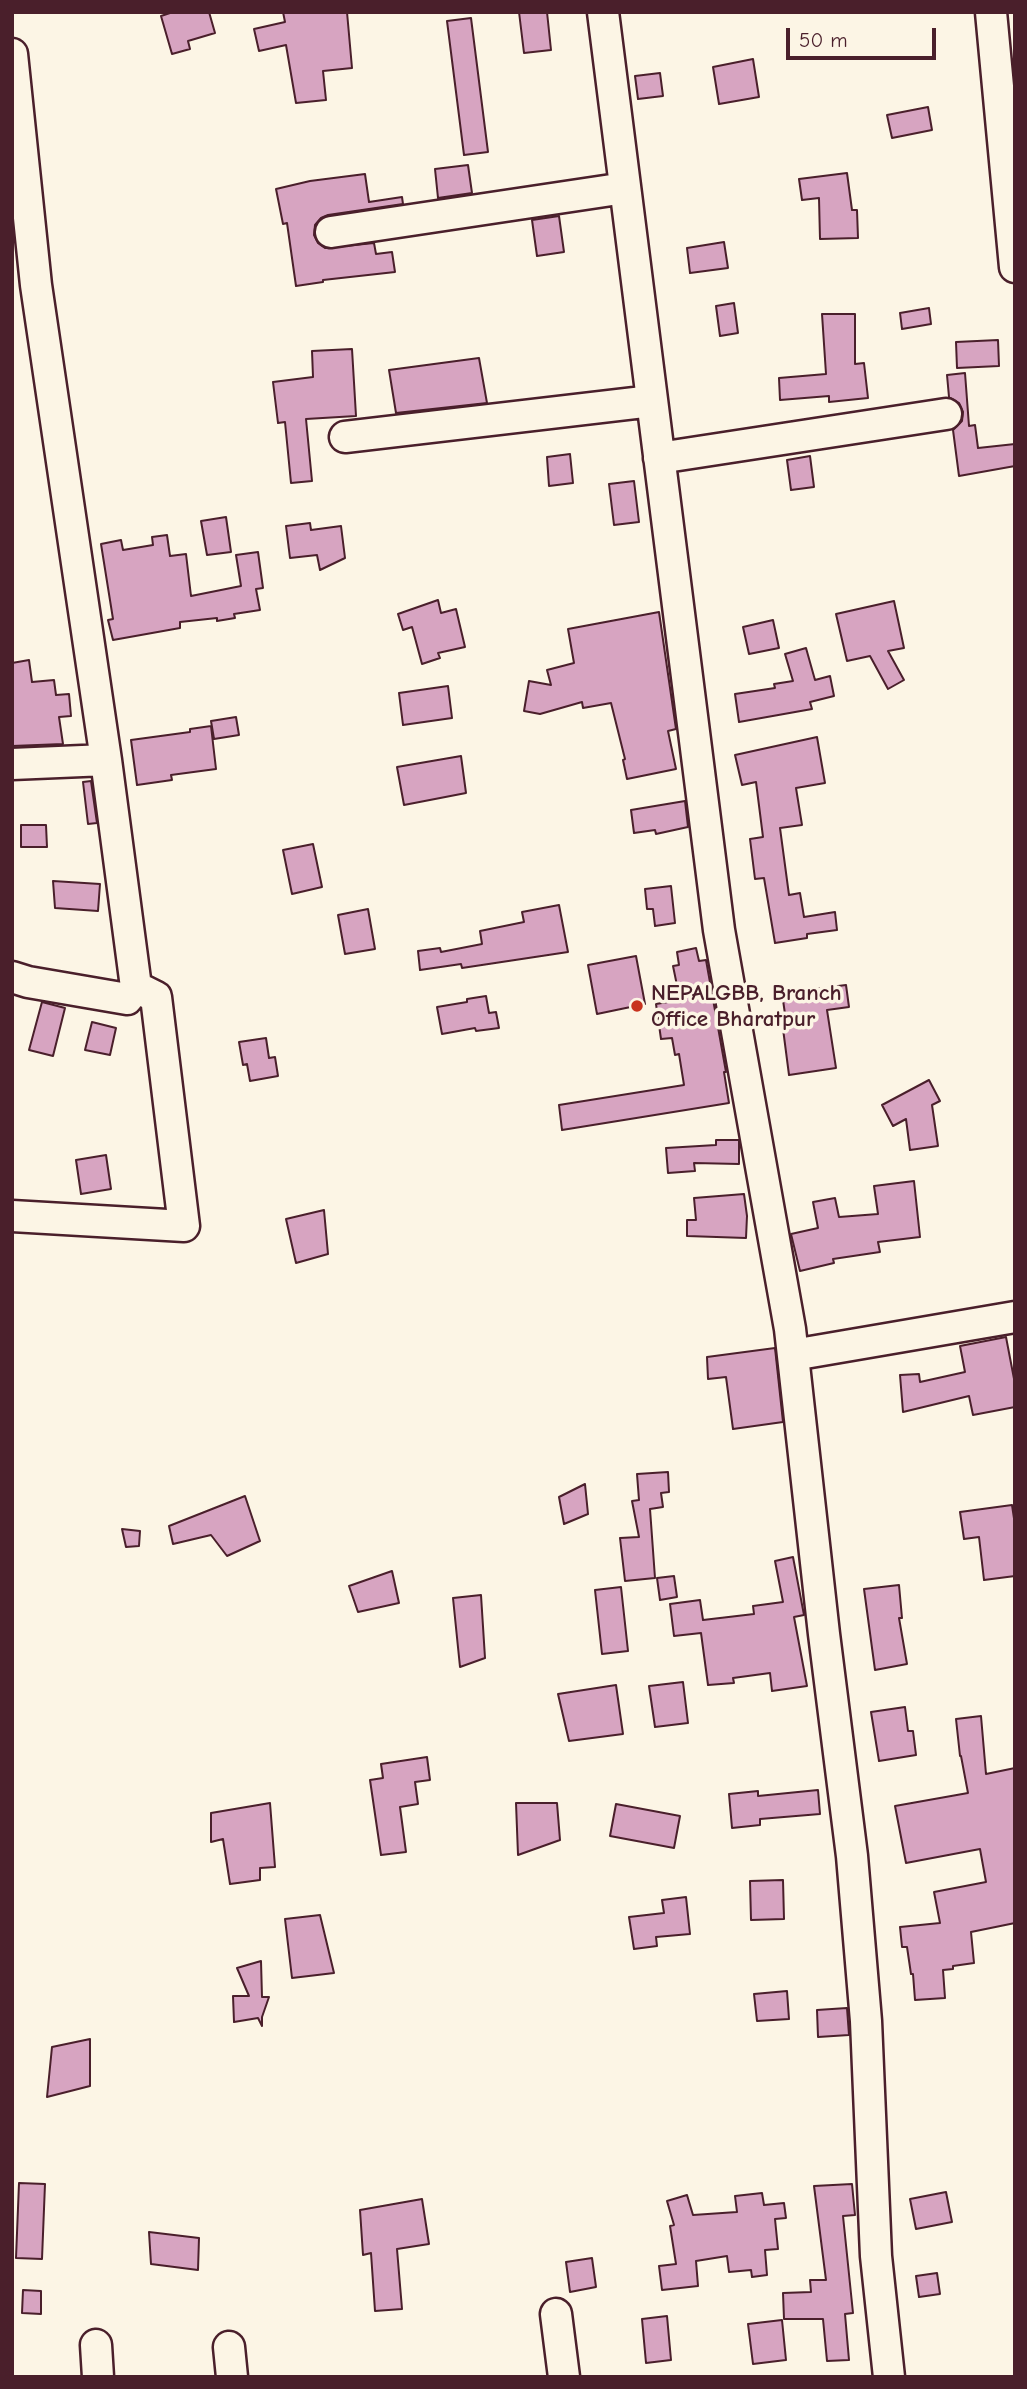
<!DOCTYPE html>
<style>
body{margin:0}
#map{position:relative;width:1027px;height:2389px;overflow:hidden;background:#fcf5e5;font-family:"Comic Neue",sans-serif}
canvas{display:block}
.frame{position:absolute;inset:0;border:14px solid #4a1f2b;pointer-events:none}
.scale{position:absolute;left:786px;top:28px;width:150px;height:32px;box-sizing:border-box;border:4px solid #4a1f2b;border-top:0;padding-left:9px;font-size:21px;line-height:24px;white-space:nowrap;color:#4a1f2b;-webkit-text-stroke:5px #fcf5e5;paint-order:stroke}
</style>
<div id="map">
<canvas width="1027" height="2389"></canvas>
<div class="frame"></div>
<div class="scale">50 m</div>
</div>
<script>
const c = document.querySelector('canvas').getContext('2d');
c.lineJoin = 'round';
function fillPath(path, color) { c.fillStyle = color; c.fill(path, 'evenodd'); }
function strokePath(path, color, width, dash) { c.strokeStyle = color; c.lineWidth = width; c.lineCap = dash ? 'butt' : 'round'; c.setLineDash(dash || []); c.stroke(path); }
function label(font, color, halo, rows, align = 'center') {
  c.font = font + ' "Comic Neue",sans-serif'; c.lineWidth = 7; c.setLineDash([]); c.textBaseline = 'middle'; c.strokeStyle = halo; c.fillStyle = color; for (const [text, x, y, turn = 0] of rows) {
    c.save(); c.translate(x, y); c.rotate((+turn || 0) * Math.PI / 180); c.textAlign = isNaN(turn) ? turn : align; if (halo) c.strokeText(text, 0, 0); c.fillText(text, 0, 0); c.restore();
  }
}
const building = new Path2D(`
 M173 12H209L215 33 188 41 190 49 172 54 161 16Z
 M283 12H347L352 68 323 71 326 100 296 103 286 45 259 51 254 29 285 22Z
 M519 12H547L551 50 524 53Z
 M471 18 488 152 464 155 447 21Z
 M753 59 759 97 719 104 713 67Z
 M660 73 663 96 638 99 635 76Z
 M928 107 932 130 892 138 887 115Z
 M468 165 472 193 438 198 435 169Z
 M847 173 852 210H857L858 238 820 239 819 198 802 200 799 179Z
 M365 174 369 202 402 197 403 204 328 215 321 218 315 225 314 235 318 243 325 248 374 243 376 254 392 252 395 272 323 280V282L296 286 287 223 283 224 276 189 310 181Z
 M559 216 564 252 537 256 532 220Z
 M724 242 728 268 690 273 687 248Z
 M734 303 738 333 720 336 716 306Z
 M929 308 931 324 902 329 900 313Z
 M822 314H855V364L864 363 868 398 829 402V396L780 400 779 378 826 374Z
 M998 340 999 366 957 368 956 342Z
 M352 349 356 416 306 419 312 481 291 483 285 422 278 423 273 382 313 377 312 351Z
 M479 358 487 403 396 413 389 370Z
 M965 373 969 426 975 425 978 448 1015 444V466L959 476 953 430 962 421 963 412 959 403 949 397 947 375Z
 M570 454 573 483 549 486 547 457Z
 M810 456 814 487 791 490 787 460Z
 M634 481 639 522 614 525 609 484Z
 M226 517 231 552 207 555 201 521Z
 M310 523 311 530 341 526 345 558 320 570 317 555 290 558 286 526Z
 M167 535 170 556 186 554 191 596 241 586 236 555 258 552 263 588 256 589 260 610 234 614 235 618 217 621V618L180 622V628L113 640 108 620 113 619 101 544 121 540 123 550 153 545 152 537Z
 M438 600 441 613 456 609 465 647 438 653 440 658 422 664 412 627 403 630 398 614Z
 M894 601 904 648 888 651 904 680 888 689 870 656 847 661 836 614Z
 M659 612 676 729 668 731 676 769 627 779 623 760 625 759 611 703 583 708 582 702 540 714 524 711 529 681 551 685 547 670 574 663 568 629Z
 M773 620 779 648 749 654 743 627Z
 M806 648 815 680 830 676 834 696 810 702 812 709 739 722 735 694 775 688 774 684 793 681 785 654Z
 M29 660 32 682 54 680 56 695 69 694 71 716 59 717 63 744 12 746V663Z
 M448 686 452 718 403 725 399 693Z
 M236 717 239 735 214 739 211 721Z
 M211 726 216 769 171 775 172 780 137 785 131 740 190 732V729Z
 M817 737 825 783 796 788 802 825 780 828 789 895 800 893 804 917 835 912 837 930 807 934V938L775 943 764 878 755 879 750 839 763 837 756 782 742 785 735 755Z
 M461 756 466 793 404 805 397 767Z
 M91 781 97 823 88 824 83 782Z
 M685 801 688 827 656 834 655 830 634 833 631 810Z
 M21 825H46L47 847H21Z
 M313 844 322 887 292 894 283 850Z
 M53 881 100 884 98 911 55 908Z
 M671 886 675 923 655 926 653 909H647L645 889Z
 M559 905 568 952 462 968 461 964 420 970 418 951 440 948 441 952 482 944 480 931 524 922 522 912Z
 M368 909 375 949 345 954 338 915Z
 M696 948 699 961 706 960 726 1072H724L729 1103 562 1130 559 1105 684 1085 679 1054 675 1055 672 1038 661 1039 656 1004 680 1000 673 966 679 965 677 952Z
 M636 956 645 1004 597 1014 588 965Z
 M846 985 849 1007 827 1010 836 1068 789 1075 782 1021H786L782 993Z
 M486 996 489 1013 496 1012 499 1028 476 1031 475 1028 442 1034 437 1007 467 1002V999Z
 M42 1002 65 1008 53 1056 29 1050Z
 M92 1022 116 1028 110 1055 85 1050Z
 M266 1038 269 1058 275 1057 278 1076 250 1081 247 1064 243 1065 239 1042Z
 M929 1080 940 1101 932 1105 938 1146 910 1150 906 1119 893 1126 882 1105Z
 M716 1140H739V1164L694 1163 695 1171 668 1173 666 1148 716 1145Z
 M106 1155 111 1189 81 1194 76 1160Z
 M914 1181 920 1237 878 1242 880 1252 833 1259 834 1263 800 1271 791 1234 818 1228 813 1202 835 1198 839 1217 878 1214 874 1186Z
 M744 1194 747 1216 746 1238 687 1236V1220H696L694 1198Z
 M324 1210 328 1254 296 1263 286 1219Z
 M1006 1337 1015 1384V1407L973 1415 969 1396 903 1412 900 1375 919 1374 920 1382 965 1372 960 1346Z
 M775 1348 783 1422 733 1429 726 1377 708 1379 707 1357Z
 M668 1472 669 1492 661 1493 663 1507 650 1509 655 1578 625 1581 620 1538 639 1537 632 1501 639 1500 637 1474Z
 M585 1484 588 1514 564 1524 559 1497Z
 M245 1496 260 1541 227 1556 211 1535 173 1544 169 1526Z
 M1012 1505 1015 1525V1576L984 1580 979 1537 964 1539 960 1512Z
 M122 1529 140 1531 139 1546 126 1547Z
 M793 1557 804 1615 794 1617 807 1686 772 1691 770 1673 733 1678 734 1683 708 1685 701 1633 674 1636 670 1604 700 1600 703 1620 754 1614 753 1606 783 1602 775 1561Z
 M392 1571 399 1603 358 1612 349 1586Z
 M674 1576 677 1597 660 1600 657 1578Z
 M899 1585 902 1618H899L907 1664 875 1670 864 1589Z
 M621 1587 628 1651 602 1654 595 1590Z
 M481 1595 485 1658 460 1667 453 1598Z
 M683 1682 688 1723 655 1727 649 1686Z
 M616 1685 623 1734 569 1741 558 1694Z
 M905 1707 908 1731H913L916 1755 879 1761 871 1712Z
 M981 1716 986 1774 1015 1768V1923L971 1932 974 1963 953 1966V1969L943 1970 945 1998 915 2000 913 1974H911L907 1947H902L900 1927 940 1923 934 1892 986 1882 980 1849 906 1863 895 1806 968 1793 961 1756H960L956 1719Z
 M427 1757 430 1780 415 1782 418 1804 400 1807 406 1852 381 1855 370 1780 383 1778 381 1764Z
 M818 1790 820 1814 760 1819V1825L732 1828 729 1794 758 1791V1796Z
 M270 1803 275 1867 260 1868V1880L230 1884 223 1839 211 1842V1813Z
 M516 1803H557L560 1840 518 1855Z
 M616 1804 680 1816 674 1848 610 1836Z
 M783 1880 784 1919 751 1920 750 1881Z
 M686 1897 690 1934 656 1937 657 1946 634 1949 629 1917 664 1913 662 1900Z
 M320 1915 334 1973 292 1978 285 1919Z
 M261 1961 262 1997H269L262 2017V2026L258 2018 234 2022 233 1996H249L237 1968Z
 M787 1991 789 2019 757 2021 754 1994Z
 M847 2008 849 2035 818 2037 817 2010Z
 M90 2039V2086L47 2097 52 2047Z
 M19 2183 45 2184 42 2259 16 2258Z
 M852 2184 855 2215 843 2216 853 2313 845 2314 849 2360 827 2361 823 2319H784L783 2293 811 2292 810 2280H826L814 2186Z
 M946 2192 952 2222 916 2229 910 2199Z
 M762 2193 764 2205 784 2203 786 2218 775 2219 778 2249 765 2250 767 2275 752 2277 751 2270 729 2272 727 2256 696 2261 698 2286 662 2290 659 2266 676 2264 670 2226 674 2225 667 2201 687 2195 693 2215 737 2212 735 2196Z
 M422 2199 429 2244 397 2249 402 2309 375 2311 371 2253 363 2255 360 2210Z
 M149 2232 199 2238 198 2270 151 2264Z
 M592 2258 596 2287 570 2292 566 2262Z
 M937 2273 940 2294 919 2297 916 2276Z
 M23 2290 41 2291V2314L22 2313Z
 M667 2316 671 2360 646 2363 642 2319Z
 M782 2320 786 2360 753 2364 748 2324Z`);
fillPath(building, '#d7a4c1');
strokePath(building, '#4a1f2b', 2);
const minor = new Path2D(`
 M603 12 719 930 790 1329 824 1634 852 1856 866 2021 876 2256 889 2377
 M991 12 1015 267
 M12 54 36 285 106 760 136 987 127 999 28 982 12 977
 M331 232 625 188
 M345 437 652 401
 M659 458 946 414
 M12 764 106 760
 M12 1216 184 1226 156 997 136 987
 M793 1355 1015 1317
 M556 2314 564 2377
 M96 2345 98 2377
 M229 2347 232 2377`);
strokePath(minor, '#4a1f2b', 35);
strokePath(minor, '#fcf5e5', 30);
for (const [x, y, r, color] of [
 [637,1006,7,"#c8321e"]
]) { const dot = new Path2D(); dot.arc(x, y, r, 0, 2 * Math.PI); c.fillStyle = color; c.fill(dot); strokePath(dot, '#fcf5e5', 2.5); }
label('bold 23px', '#4a1f2b', '#fcf5e5', [
 ["NEPALGBB, Branch",651,993],
 ["Office Bharatpur",651,1019]
], 'left');
</script>
